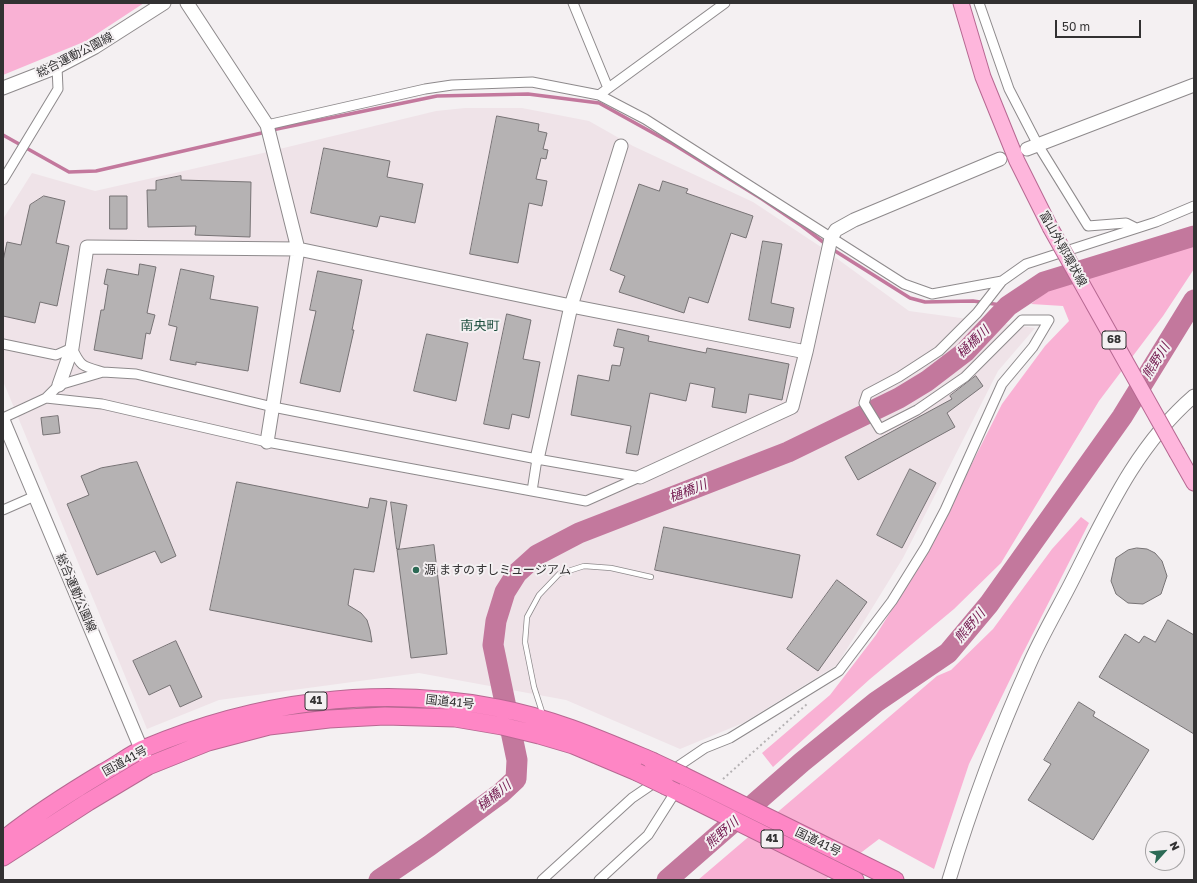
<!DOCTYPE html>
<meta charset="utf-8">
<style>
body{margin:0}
#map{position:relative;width:1197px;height:883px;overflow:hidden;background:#f4f0f2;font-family:"Golos Text",sans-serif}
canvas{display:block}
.frame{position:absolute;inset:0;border:4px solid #323132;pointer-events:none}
.north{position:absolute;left:1145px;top:831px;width:40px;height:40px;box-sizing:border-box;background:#f4f0f2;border:1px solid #a6a4a5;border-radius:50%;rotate:63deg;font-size:11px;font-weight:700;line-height:16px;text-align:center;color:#323132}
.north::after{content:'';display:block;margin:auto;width:14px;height:18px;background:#2c6a55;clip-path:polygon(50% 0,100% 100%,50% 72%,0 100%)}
.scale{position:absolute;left:1055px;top:20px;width:86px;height:18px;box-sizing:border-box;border:2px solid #323132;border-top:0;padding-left:5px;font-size:12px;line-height:14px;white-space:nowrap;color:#323132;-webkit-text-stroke:3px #f4f0f2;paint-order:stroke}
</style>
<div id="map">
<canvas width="1197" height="883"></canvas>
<div class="frame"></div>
<div class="north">N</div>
<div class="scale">50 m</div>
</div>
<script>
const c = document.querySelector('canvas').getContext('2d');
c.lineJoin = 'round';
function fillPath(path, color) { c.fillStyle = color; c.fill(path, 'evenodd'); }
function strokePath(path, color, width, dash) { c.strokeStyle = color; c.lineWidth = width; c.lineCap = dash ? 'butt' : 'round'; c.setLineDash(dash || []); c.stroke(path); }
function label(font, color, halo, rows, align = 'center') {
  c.font = font + ' "Golos Text","Noto Sans JP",sans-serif'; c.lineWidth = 4; c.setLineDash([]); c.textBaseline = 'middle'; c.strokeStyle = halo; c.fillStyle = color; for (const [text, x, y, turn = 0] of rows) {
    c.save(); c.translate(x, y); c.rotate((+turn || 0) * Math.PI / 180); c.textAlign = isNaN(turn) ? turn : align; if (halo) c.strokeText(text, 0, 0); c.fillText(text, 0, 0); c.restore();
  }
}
fillPath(new Path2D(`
 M465 108H522L589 121 633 146 753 202 821 247 909 311 1035 328 998 371 903 558 837 665 743 723 680 749 566 700 419 673 219 700 147 729 3 381V219L32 173 95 191 263 153 436 111Z`), '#efe3e8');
fillPath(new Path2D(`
 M3 3H144L86 41 3 75Z
 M1194 243V269L1163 316 1099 401 1001 563 954 609 870 679 773 767 762 753 830 695 876 635 923 560 1002 404 1045 346 1069 321 1063 306 1031 304 1050 289Z
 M1081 517 1089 523 1022 655 969 764 934 869 879 839 825 880H698L937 676 951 670 993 629 1052 549Z`), '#f9b1d4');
strokePath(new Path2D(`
 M272 130 437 96 528 94 599 103 673 144 762 199 802 226 827 245
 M3 135 69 172 96 171 266 132
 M832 249 910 298 925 302 973 301 1008 306`), '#c3789d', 3.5);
strokePath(new Path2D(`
 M379 880 429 846 501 793 516 779 517 760 493 645 496 621 505 592 517 573 537 555 579 533 788 452 899 398 927 381 965 352 1008 306 1044 282 1194 236
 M667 880 802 762 876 702 948 653 989 604 1122 417 1194 300`), '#c3789d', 21);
const building = new Path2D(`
 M497 116 539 124 538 131 547 133 543 149 548 150 546 159 541 158 536 179 547 181 542 206 529 203 518 263 470 254Z
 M324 148 390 161 387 177 423 184 415 223 380 216 377 227 311 213Z
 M181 176V180L251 182 250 237 195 235 196 226 148 227 147 190H156V181Z
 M663 181 688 189 686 193 753 216 746 238 731 233 708 303 689 297 684 313 619 292 625 276 610 270 639 184 659 191Z
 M44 196 65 201 56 243 69 246 57 306 40 302 35 323 3 316V261L7 242 21 245 30 205Z
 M110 196H127V229H110Z
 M763 241 782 244 771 303 794 308 790 328 749 320Z
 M140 264 156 267 147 313 155 315 150 334 146 333 142 359 94 350 101 310H104L108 285 104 284 107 269 138 275Z
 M181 269 214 276 210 299 258 307 248 371 196 362V365L170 360 177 327 169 325Z
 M318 271 362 280 352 330H354L340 392 300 383 316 311 310 310Z
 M507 314 531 320 523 359 540 362 529 418 512 414 509 429 484 424Z
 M618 329 649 336 648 341 706 353 707 348 789 364 782 400 749 394 746 413 712 407 715 388 690 383 686 401 650 393 638 455 626 453 631 426 571 415 578 375 609 381 612 365 620 366 624 348 614 346Z
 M427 334 468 343 456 401 414 391Z
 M976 376 983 386 947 413 955 427 858 480 845 457 952 399 950 396Z
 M58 416 60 433 43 435 41 418Z
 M137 462 176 556 161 563 155 551 97 575 67 504 89 495 81 476 101 468Z
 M910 469 936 483 902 548 877 535Z
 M237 482 368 508 370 498 387 501 374 572 354 569 348 605 361 613 367 620 370 630 372 642 210 610Z
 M391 502 407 505 399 549H397Z
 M664 527 800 555 792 598 655 570Z
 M434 545 447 654 411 658 397 550Z
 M1137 548 1147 549 1155 553 1162 561 1167 576 1161 594 1143 604 1128 603 1116 594 1111 581 1116 558 1128 550Z
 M837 580 867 602 818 671 787 649Z
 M1168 620 1194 635V734L1099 677 1125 634 1139 643 1144 636 1155 642Z
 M176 641 202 697 180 707 170 685 149 695 133 661Z
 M1079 702 1095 712 1093 716 1149 750 1093 840 1028 800 1051 764 1044 760Z`);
fillPath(building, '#b5b2b3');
strokePath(building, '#777375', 1);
const lane = new Path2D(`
 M543 715 534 687 525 642 527 617 539 595 559 574 584 566 611 568 651 577`);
const street = new Path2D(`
 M573 3 608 88
 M979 3 1009 89 1038 145 1088 226 1126 223 1136 228
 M599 95 725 3
 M267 125 425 89 452 85 532 82 599 95 645 119 904 284 932 294 1002 281
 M3 180 58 89 57 67
 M3 344 56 355 72 348C81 367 82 366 103 372
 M46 398 102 404 267 442 586 501 640 477
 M3 418 46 398 59 385 103 372 136 374 273 407 537 459 640 477
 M532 491 537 459
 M3 510 35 496
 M671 771 705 748 730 738 839 671 892 601 925 548 945 510 1002 384 1033 347 1049 320H1022L965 377 917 410 880 429 864 403 867 394 899 377 939 351 977 313 1002 281 1026 264 1156 222 1194 206
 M542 880 632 798 657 781
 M599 880 648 835 676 791`);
const secondary = new Path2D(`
 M187 3 267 125 298 249 267 442
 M3 88 57 67 95 47 164 3
 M1027 149 1194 85
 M59 385 72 348 87 247 298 249 571 306 806 352
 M3 420 145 758
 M537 459 571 306 621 146
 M640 477 792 407 806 352 831 238 836 230 854 220 1000 159
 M949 880C971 807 998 734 1029 665 1042 635 1059 607 1073 579 1107 512 1136 446 1194 396`);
const primary = new Path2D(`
 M961 3 983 77 1017 161 1050 227
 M1177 453 1194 483`);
const highway = new Path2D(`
 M684 776 895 880
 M666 786 855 880
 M3 840C34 815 69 793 104 772 117 765 130 755 143 749 256 701 377 685 498 708 552 718 602 740 652 761
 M3 857 88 802 148 766 208 742 269 726 329 719 385 716 455 718 502 726 539 735 573 745 637 772`);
strokePath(lane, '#8e8a8c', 6);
strokePath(street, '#8e8a8c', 11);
strokePath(secondary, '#8e8a8c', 15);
strokePath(primary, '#b76892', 17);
strokePath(highway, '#b76892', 19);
strokePath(new Path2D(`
 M723 779 807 704`), '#b5b2b4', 2, [2, 3]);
strokePath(lane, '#fff', 4.5);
strokePath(street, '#fff', 9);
strokePath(secondary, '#fff', 13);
strokePath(primary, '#feb6dc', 15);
strokePath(highway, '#fe86c5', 17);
const primaryBridge = new Path2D(`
 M1050 227 1177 453`);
const highwayBridge = new Path2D(`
 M652 761 684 776
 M637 772 666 786`);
strokePath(primaryBridge, '#b76892', 17, []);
strokePath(highwayBridge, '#b76892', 19, []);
strokePath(primaryBridge, '#feb6dc', 15);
strokePath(highwayBridge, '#fe86c5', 17);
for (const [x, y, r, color] of [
 [416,570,4,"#2c6a55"]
]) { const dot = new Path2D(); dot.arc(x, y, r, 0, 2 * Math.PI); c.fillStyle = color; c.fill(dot); strokePath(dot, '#f4f0f2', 1.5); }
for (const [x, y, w] of [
 [1114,340,24],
 [316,701,22],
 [772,839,22]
]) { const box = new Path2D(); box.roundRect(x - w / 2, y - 9, w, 18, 3); c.fillStyle = '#f4f0f2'; c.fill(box); strokePath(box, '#323132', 1); }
label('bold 11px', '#323132', null, [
 ["68",1114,340],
 ["41",316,701],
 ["41",772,839]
]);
label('12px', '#323132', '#f4f0f2', [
 ["総合運動公園線",75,55,-27],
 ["富山外郭環状線",1063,249,61],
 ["総合運動公園線",76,593,67],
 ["国道41号",450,702,6],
 ["国道41号",125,761,-29],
 ["国道41号",818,842,26]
]);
label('12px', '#323132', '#f4f0f2', [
 ["源 ますのすしミュージアム",424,570]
], 'left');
label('13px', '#194b3b', '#f4f0f2', [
 ["南央町",480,326]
]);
label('italic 13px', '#72184e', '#f4f0f2', [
 ["樋橋川",973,342,-44],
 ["熊野川",1156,361,-58],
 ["樋橋川",688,491,-21],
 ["熊野川",970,626,-50],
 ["樋橋川",494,796,-39],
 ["熊野川",722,833,-41]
]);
</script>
